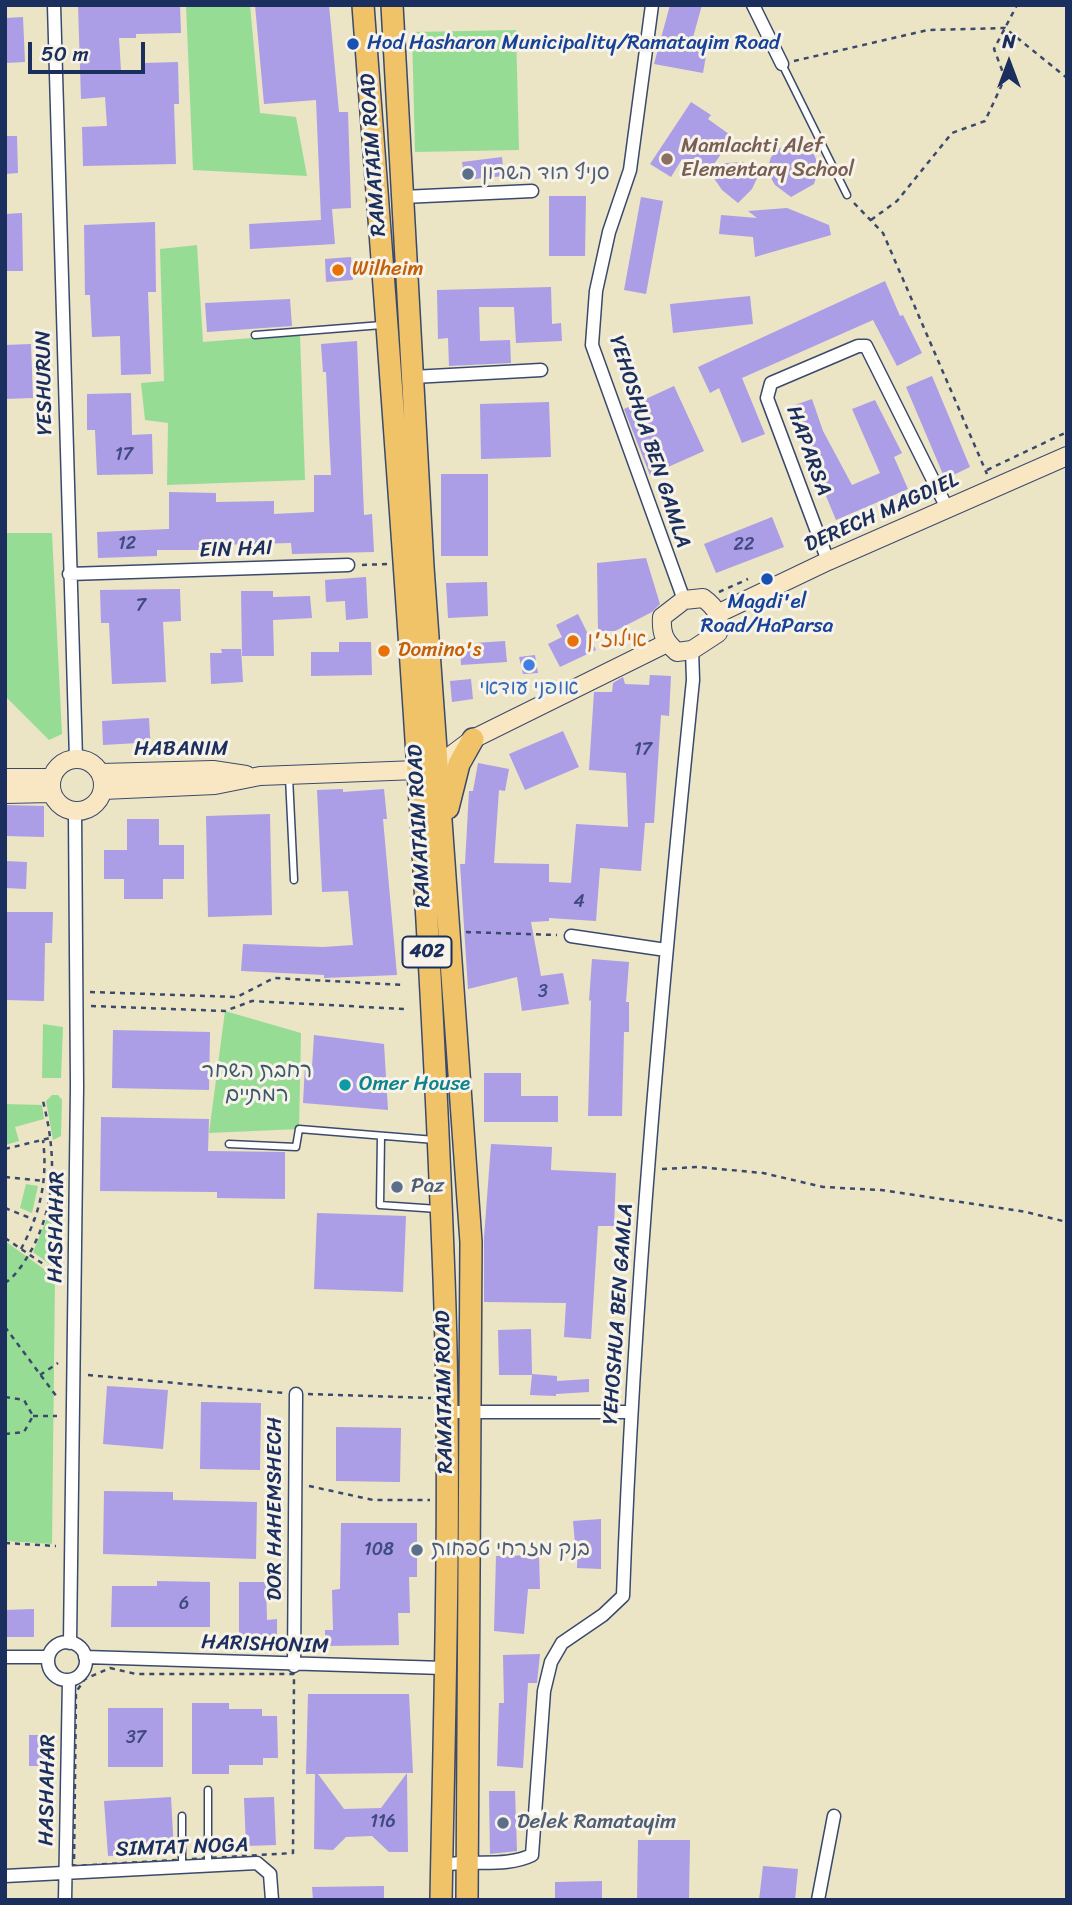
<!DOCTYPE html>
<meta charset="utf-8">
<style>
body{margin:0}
#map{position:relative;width:1072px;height:1905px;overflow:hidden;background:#ebe4c5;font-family:Sriracha,sans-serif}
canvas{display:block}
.frame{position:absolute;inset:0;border:7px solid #1b2f5e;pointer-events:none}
.north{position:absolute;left:974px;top:28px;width:70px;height:70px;-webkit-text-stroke:5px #f7f3e8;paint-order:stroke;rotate:0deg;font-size:19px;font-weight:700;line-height:28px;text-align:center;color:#1b2f5e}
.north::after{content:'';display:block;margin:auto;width:24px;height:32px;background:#1b2f5e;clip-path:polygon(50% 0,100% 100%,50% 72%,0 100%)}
.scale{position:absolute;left:28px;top:42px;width:117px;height:32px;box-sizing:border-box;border:4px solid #1b2f5e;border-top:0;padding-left:9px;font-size:21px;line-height:24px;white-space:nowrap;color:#1b2f5e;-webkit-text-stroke:5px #f7f3e8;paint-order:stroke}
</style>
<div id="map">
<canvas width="1072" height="1905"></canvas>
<div class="frame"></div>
<div class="north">N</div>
<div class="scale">50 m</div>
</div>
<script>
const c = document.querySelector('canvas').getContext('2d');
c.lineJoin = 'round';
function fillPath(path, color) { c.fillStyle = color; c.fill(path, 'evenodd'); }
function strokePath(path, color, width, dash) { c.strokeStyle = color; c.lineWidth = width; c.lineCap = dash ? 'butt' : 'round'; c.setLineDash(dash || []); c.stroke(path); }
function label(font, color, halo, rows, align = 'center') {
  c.font = font + ' Sriracha,"Playpen Sans Hebrew",sans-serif'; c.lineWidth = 6; c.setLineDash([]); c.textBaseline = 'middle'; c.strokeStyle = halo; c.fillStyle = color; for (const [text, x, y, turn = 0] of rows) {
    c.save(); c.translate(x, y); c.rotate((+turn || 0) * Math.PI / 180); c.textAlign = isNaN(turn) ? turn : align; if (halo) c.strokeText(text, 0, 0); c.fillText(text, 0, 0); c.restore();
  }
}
fillPath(new Path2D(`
 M186 5H250L260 113 296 117 307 176 193 170Z
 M516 30 519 150 415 152 412 32Z
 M197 245 203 342 300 334 305 480 167 485 168 423 145 420 141 383 164 381 160 249Z
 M5 533H52L62 734 49 740 5 696Z
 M225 1011 301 1033 299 1129 209 1133Z
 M43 1024 63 1027 61 1078H42Z
 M52 1095H58L62 1100 61 1136 53 1140 46 1101Z
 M5 1104 42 1105 44 1119 15 1127 19 1141 5 1145Z
 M26 1184 38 1186 32 1213 20 1208Z
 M50 1211 56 1213V1269L33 1252Z
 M5 1241 55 1277 52 1544 5 1541Z`), '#97dc95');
fillPath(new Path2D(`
 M78 5H180L181 33 136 34V38H119L121 71 144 70V63L178 62 179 104H174L176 164 83 166 82 127 107 126 105 97 81 99Z
 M255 5H329L339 112H348L351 208 332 209 335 244 250 249 249 224 321 220 316 100 264 104Z
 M670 5H702L692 41 708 44 703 73 654 64Z
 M23 17 25 62 5 63V18Z
 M691 102 711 115 708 119 733 137 714 164 743 162 758 176 752 189 738 203 722 190 709 171 706 176 682 159 671 177 650 164Z
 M5 136H17L18 173 5 174Z
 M796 143 813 152 819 167 814 184 791 197 775 185 767 171 771 157 780 148Z
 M502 157 504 176 465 180 462 162Z
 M549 196H586L585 256H549Z
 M641 197 663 201 646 294 624 290Z
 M787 208 829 225 831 235 755 257 753 237 719 234 721 215 757 218 748 211Z
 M22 213 23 271H5V214Z
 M155 222 156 292H148L151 374 121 375 120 336 92 337 90 295H85L84 225Z
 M351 257 353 280 326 282 325 259Z
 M885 281 900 316 903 315 922 353 897 366 873 320 742 378 765 434 742 443 719 388 710 393 698 367Z
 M551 287 552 324 561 323 562 341 516 343 514 307H479L480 341 510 340 511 363 449 366 448 338 438 339 437 290Z
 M750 296 753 324 673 333 670 304Z
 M290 299 292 326 207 332 205 303Z
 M357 341 364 515 372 514 374 552 292 554 291 543 216 545V550H157V556L98 558 97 532 169 529V492L216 493V502L274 501V514L314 512V475H331L326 372H323L321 344Z
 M31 344 33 398 5 399V345Z
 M932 376 970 467 945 479 906 387Z
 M674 386 704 451 650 475 624 409Z
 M131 393 132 435 152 434 153 474 97 475 95 430H87V394Z
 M812 399 823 431 852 485 880 473 852 409 875 400 902 453 894 457 908 489 836 520 789 407Z
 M549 402 551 457 481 459 480 404Z
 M441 474H488V556H441Z
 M772 517 784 547 716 573 704 544Z
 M646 558 660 604 652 612 615 631H598L597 563Z
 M366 577 368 618 346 620 345 601 326 602 325 580Z
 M487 582 488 616 448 618 446 583Z
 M180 589 181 621 163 622 166 682 112 684 109 623H101L100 590Z
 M241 591H273V597L310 596 312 618 273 620 274 656H242Z
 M578 614 596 650 560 667 548 644 562 637 556 625Z
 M505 641 507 662 461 665 460 644Z
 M339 642H371L372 675 311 676V652H339Z
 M221 649H241L243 682 211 684 210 653H222Z
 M535 655 538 673 523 674 519 657Z
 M650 675 671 676 669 716 661 715 654 823H645L641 871 600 868 596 921 549 918V921L531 922 541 976 563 973 569 1004 522 1011 517 977 468 989 460 864H465L469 791H473L478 763 509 769 505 791 499 790 494 863 549 864V882L571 883 576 824 628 827 626 773 589 770 594 692H612L613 683 623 677 625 684 649 685Z
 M471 679 473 699 452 702 450 681Z
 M149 718 151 752 138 753V743L103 745 102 721Z
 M563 731 579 767 525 790 509 754Z
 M343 789V792L384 789 387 819H383L397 975 324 978V975L241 971 243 944 323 947 353 945 348 891 322 892 317 790Z
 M5 805 44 806V837L5 836Z
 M270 814 272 915 208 917 206 816Z
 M127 819H159V845H184V879H163V899H124V879H104V850H127Z
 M5 861 27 862 26 889 5 888Z
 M5 912H53L52 943H45L44 1001 5 1000Z
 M592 959 629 962 626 1002H629V1032H624L622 1116H588L591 1000 589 1001Z
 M113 1030 210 1032 209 1090 112 1088Z
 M314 1035 384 1044 388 1110 303 1103 305 1066 312 1067Z
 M484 1073H521V1096H558V1122H484Z
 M101 1117 209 1119 208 1151 285 1152V1199L217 1198V1192L100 1191Z
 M491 1144 552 1147 551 1170 616 1173 614 1226H598L591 1339 564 1337 566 1303 484 1302V1238Z
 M317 1213 406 1216 403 1292 314 1289Z
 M531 1329 532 1374 557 1376V1381L589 1379V1392L556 1394V1396L530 1395 532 1375H499L498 1330Z
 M107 1386 168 1390 163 1449 103 1444Z
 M201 1402 261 1403 260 1470 200 1469Z
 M336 1427 401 1428 400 1482 336 1481Z
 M104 1491 173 1492V1500L257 1502 256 1559 103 1554Z
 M601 1519V1569L577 1568 578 1544H575L573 1521Z
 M341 1523H417V1577H409L410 1613H398L399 1645 325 1646V1630H333L332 1590 340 1589Z
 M539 1555 540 1589H528L524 1634 494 1631 496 1556Z
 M157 1581 210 1582V1627H111L112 1586H157Z
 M239 1582H266L267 1620 277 1619V1647H239Z
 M34 1609V1637H5V1610Z
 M540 1654 537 1683H528L523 1768 497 1766 499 1703H504L503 1655Z
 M308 1694H409L413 1773H407L408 1852H389L372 1836 346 1837 333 1850 314 1849 315 1774H306ZM407 1773 381 1808 344 1809 318 1774Z
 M192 1703H229V1709H262V1716H277L278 1758H263V1765H229V1774H192Z
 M108 1708H163V1767H108Z
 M29 1735H52L51 1766H29Z
 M489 1791H515L517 1851 490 1854Z
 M171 1797 174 1852 108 1856 104 1801Z
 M274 1797 276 1845 246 1846 244 1798Z
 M638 1840H690L689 1900H637Z
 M763 1866 798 1869 795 1900H759Z
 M602 1881V1900H555V1882Z
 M384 1886V1900H313L312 1887Z`), '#ab9de6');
const lane = new Path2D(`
 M782 64 847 195
 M255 335 382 325
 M289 777 294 880
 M381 1136 380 1205 438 1209
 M229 1144 296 1147 299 1129 435 1140
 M208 1866V1790
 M182 1867V1816`);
const street = new Path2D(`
 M54 5 76 759
 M652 5 630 170 609 232 596 291 592 345 684 600
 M753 5 782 64
 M403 197 532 191
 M413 377 541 370
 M828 561 767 398 771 383 858 346H866L947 508
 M69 574 348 565
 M571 936 666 950
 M447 1412H630
 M48 1661a19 19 0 1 1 38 0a19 19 0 1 1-38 0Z
 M70 1643 77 1087 75 812
 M5 1657H48
 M85 1657 444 1668
 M294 1666 296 1394
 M442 1865C474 1859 505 1868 532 1855L544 1691 551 1662 562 1643 603 1615 623 1596C634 1290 662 985 693 680L692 650
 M5 1876 257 1863 270 1874 272 1900
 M65 1900 69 1680
 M818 1900 834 1816`);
const secondary = new Path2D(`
 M703 598C717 608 721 617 718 633L692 650 677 652C664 641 661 633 662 617L684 600Z
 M717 614 828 561 1067 456
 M51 785a26 26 0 1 1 52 0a26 26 0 1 1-52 0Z
 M101 773 213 770 246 775
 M5 778H52
 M103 790 215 785 260 776 417 770 437 766 473 739 667 643
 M5 794 51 793`);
const primary = new Path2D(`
 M363 5C394 420 427 836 443 1252 452 1467 445 1684 441 1900
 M392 5 423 567 471 1242 467 1900
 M448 808 459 764 473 739`);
strokePath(lane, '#3a4a6d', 9);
strokePath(street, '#3a4a6d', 15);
strokePath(secondary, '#3a4a6d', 20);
strokePath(primary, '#3a4a6d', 24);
strokePath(new Path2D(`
 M794 61 928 30 1005 28 1067 78
 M854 203 883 233 987 474
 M871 220 897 201 952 133 985 121 1005 78 994 49 1017 5
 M987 470 1067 432
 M362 565 387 564
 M719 592 748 579
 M466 932 557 935
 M90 992 237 997 274 978 404 985
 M91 1006 225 1011 252 1001 404 1009
 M5 1149 50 1138
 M662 1169 698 1167 763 1173 823 1187 881 1190 1026 1212 1067 1222
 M5 1177 44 1181
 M5 1208 35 1220
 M5 1238 58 1274
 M21 1249C40 1214 48 1180 43 1140
 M5 1283C17 1275 25 1261 32 1249 57 1201 56 1153 43 1101
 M5 1327 57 1397
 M40 1375 58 1363
 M88 1375 284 1393
 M308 1394 431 1398
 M5 1397 24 1400 33 1416 24 1432 5 1434
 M33 1416H57
 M309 1486 373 1500H430
 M5 1543 56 1546
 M110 1668 136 1674H294L293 1853 74 1866 76 1692 85 1679Z`), '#3a4a6d', 2.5, [5, 5]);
strokePath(lane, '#fff', 6);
strokePath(street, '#fff', 12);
strokePath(secondary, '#f9e7c3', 18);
strokePath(primary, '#f1c369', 21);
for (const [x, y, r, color] of [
 [353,44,7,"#1a4fb4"],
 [667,159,7,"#8d6e63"],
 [468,174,7,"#5c6f8a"],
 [338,270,7,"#e8710a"],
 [767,579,7,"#1a4fb4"],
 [573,641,7,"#e8710a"],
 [384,651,7,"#e8710a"],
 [529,665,7,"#3f7fe0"],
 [345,1085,7,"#0f9aa8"],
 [397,1187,7,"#5c6f8a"],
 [417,1550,7,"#5c6f8a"],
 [503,1823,7,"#5c6f8a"]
]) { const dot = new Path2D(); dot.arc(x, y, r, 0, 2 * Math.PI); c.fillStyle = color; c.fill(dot); strokePath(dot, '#f7f3e8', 2.5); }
label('18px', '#3f4a80', null, [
 ["17",124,455],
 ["12",127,544],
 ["22",744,545],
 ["7",141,606],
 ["17",643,750],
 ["4",579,902],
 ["3",543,992],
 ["108",379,1550],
 ["6",184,1604],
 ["37",136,1738],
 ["116",383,1822]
]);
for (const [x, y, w] of [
 [427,952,49]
]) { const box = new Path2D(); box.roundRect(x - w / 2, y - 15.5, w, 31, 5); c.fillStyle = '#f7f3e8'; c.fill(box); strokePath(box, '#1b2f5e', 2); }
label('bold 19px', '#1b2f5e', null, [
 ["402",427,952]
]);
label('21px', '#164399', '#f7f3e8', [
 ["Hod Hasharon Municipality/Ramatayim Road",367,44],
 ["Magdi'el",767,603,"center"],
 ["Road/HaParsa",767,627,"center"]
], 'left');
label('21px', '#785e54', '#f7f3e8', [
 ["Mamlachti Alef",681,147],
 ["Elementary School",681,171]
], 'left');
label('21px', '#1b2f5e', '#f7f3e8', [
 ["RAMATAIM ROAD",374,155,-94],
 ["YESHURUN",45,383,-91],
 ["YEHOSHUA BEN GAMLA",649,442,72],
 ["HAPARSA",808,451,70],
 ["DERECH MAGDIEL",882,513,-24],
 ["EIN HAI",236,550,-2],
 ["HABANIM",181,750],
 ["RAMATAIM ROAD",420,826,-93],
 ["HASHAHAR",57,1227,-89],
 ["YEHOSHUA BEN GAMLA",619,1314,-86],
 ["RAMATAIM ROAD",445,1392,-91],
 ["DOR HAHEMSHECH",276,1509,-90],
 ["HARISHONIM",265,1645,2],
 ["HASHAHAR",48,1790,-89],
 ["SIMTAT NOGA",182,1848,-2]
]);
label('21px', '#4e5e75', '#f7f3e8', [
 ["סניף הוד השרון",482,174],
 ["Paz",411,1187],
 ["בנק מזרחי טפחות",431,1550],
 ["Delek Ramatayim",517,1823]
], 'left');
label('21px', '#c56008', '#f7f3e8', [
 ["Wilheim",352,270],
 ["אילוז'ן",587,641],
 ["Domino's",398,651]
], 'left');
label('21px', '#366cbe', '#f7f3e8', [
 ["אופני עודאי",529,689]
]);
label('21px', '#3a5a6c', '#f7f3e8', [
 ["רחבת השחר",257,1072],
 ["רמתיים",257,1096]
]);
label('21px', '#0d838f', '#f7f3e8', [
 ["Omer House",359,1085]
], 'left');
</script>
